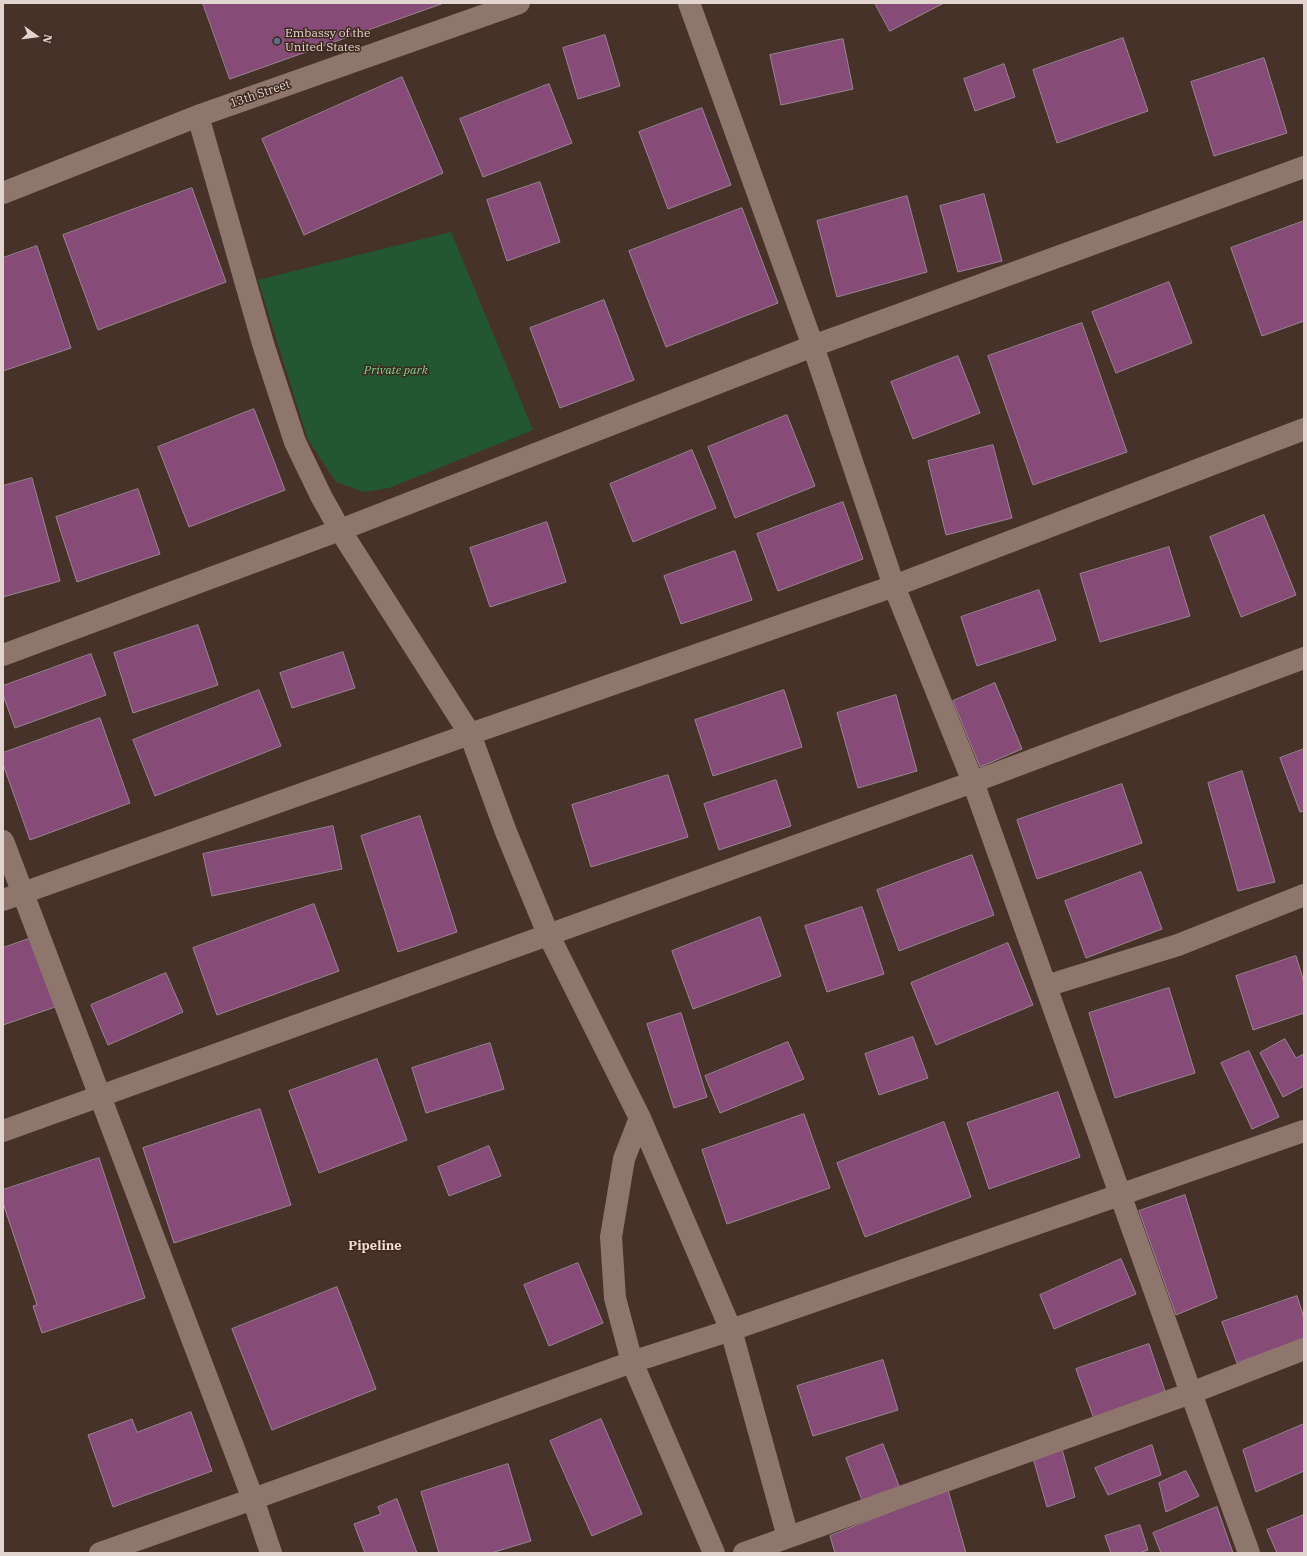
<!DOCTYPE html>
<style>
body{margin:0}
#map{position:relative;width:1307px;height:1556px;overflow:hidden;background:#463229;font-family:"IBM Plex Serif",serif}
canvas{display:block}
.frame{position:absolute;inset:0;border:4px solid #e2d5cf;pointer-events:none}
.north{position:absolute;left:16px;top:16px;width:40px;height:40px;-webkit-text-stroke:3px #3c281f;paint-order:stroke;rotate:104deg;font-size:11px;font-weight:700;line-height:16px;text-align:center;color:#e2d5cf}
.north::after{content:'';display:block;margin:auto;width:14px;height:18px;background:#e2d5cf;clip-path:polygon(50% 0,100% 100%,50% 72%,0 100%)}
</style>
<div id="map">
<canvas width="1307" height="1556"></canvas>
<div class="frame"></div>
<div class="north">N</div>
</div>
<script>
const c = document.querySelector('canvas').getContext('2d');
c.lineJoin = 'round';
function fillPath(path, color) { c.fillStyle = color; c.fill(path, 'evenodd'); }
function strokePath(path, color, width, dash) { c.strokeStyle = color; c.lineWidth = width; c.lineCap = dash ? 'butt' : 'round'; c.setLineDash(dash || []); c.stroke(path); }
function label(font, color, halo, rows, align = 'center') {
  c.font = font + ' "IBM Plex Serif",serif'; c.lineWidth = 3; c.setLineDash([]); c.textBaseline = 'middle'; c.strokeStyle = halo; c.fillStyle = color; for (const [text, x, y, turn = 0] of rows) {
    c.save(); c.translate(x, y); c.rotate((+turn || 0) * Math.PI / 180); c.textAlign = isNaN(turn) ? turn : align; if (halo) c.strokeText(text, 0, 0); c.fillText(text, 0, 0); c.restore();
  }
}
fillPath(new Path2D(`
 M451 232 533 430 389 488 364 492 336 482 308 440 258 280Z`), '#235731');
const building = new Path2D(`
 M203 3H444L230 79Z
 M875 3H944L890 31Z
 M605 35 620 86 578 99 563 48Z
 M1123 38 1148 111 1057 143 1033 70Z
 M843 39 853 89 781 105 770 55Z
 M1264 58 1287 133 1214 156 1191 82Z
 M1004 64 1015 97 975 111 964 79Z
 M402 77 443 173 304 235 262 139Z
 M549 84 572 143 483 177 460 119Z
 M702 108 731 185 668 209 639 132Z
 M540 182 560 242 507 261 487 200Z
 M192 188 226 282 98 330 63 235Z
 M984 194 1002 261 958 272 940 206Z
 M907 196 927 272 837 297 817 221Z
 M742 208 778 303 666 347 629 251Z
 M1304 221V321L1262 336 1231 248Z
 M37 246 71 348 3 371V258Z
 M1169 282 1192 343 1116 373 1092 312Z
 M604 300 634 380 560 408 530 328Z
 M1082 323 1127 452 1033 485 988 356Z
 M958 356 980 413 913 439 891 382Z
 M254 409 285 490 189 527 158 447Z
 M787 415 815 486 735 518 708 447Z
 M993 445 1012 518 946 535 928 461Z
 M692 450 716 508 633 542 610 484Z
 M32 478 60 581 3 597V486Z
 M138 489 160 554 77 582 56 517Z
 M843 502 863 559 778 591 757 534Z
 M1264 515 1296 595 1241 617 1210 537Z
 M547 522 566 582 490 607 470 548Z
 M1169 547 1190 616 1100 642 1080 574Z
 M735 551 752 600 681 624 664 576Z
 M1039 590 1056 640 977 666 961 617Z
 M198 625 218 685 133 713 114 653Z
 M343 652 355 688 292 708 280 673Z
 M91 654 106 695 15 728 3 695V686Z
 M995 683 1022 749 980 767 953 701Z
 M259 690 281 746 155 796 133 740Z
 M784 690 802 747 713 776 695 720Z
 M896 695 917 771 858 788 837 713Z
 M100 718 130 803 30 840 3 764V753Z
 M1304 749V811L1300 812 1280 758Z
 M1242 771 1275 882 1238 891 1208 783Z
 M668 775 688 837 591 867 572 805Z
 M776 780 791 826 719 850 704 804Z
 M1122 784 1142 843 1037 879 1017 820Z
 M420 816 457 932 398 952 361 836Z
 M333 826 342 869 212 896 203 854Z
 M972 855 994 915 899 951 877 890Z
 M1141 872 1162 929 1086 958 1065 901Z
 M314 904 339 971 217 1015 193 948Z
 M862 907 884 974 827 992 805 926Z
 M760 917 781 976 693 1009 672 951Z
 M37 936 61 1005 3 1025V948Z
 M1008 943 1033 1005 936 1045 911 983Z
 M1296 956 1304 982V1013L1253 1030 1236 976Z
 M166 973 183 1012 108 1045 91 1005Z
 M1169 988 1195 1073 1115 1098 1089 1013Z
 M681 1013 707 1097 674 1108 647 1024Z
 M913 1037 928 1078 879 1095 865 1054Z
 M1285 1039 1296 1058 1304 1054V1086L1283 1097 1260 1053Z
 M788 1042 804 1079 720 1113 705 1076Z
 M490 1043 504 1089 426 1113 412 1068Z
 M1249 1051 1279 1117 1252 1129 1221 1063Z
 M377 1059 407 1140 319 1173 289 1091Z
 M1058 1092 1080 1157 989 1189 967 1123Z
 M260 1109 291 1205 174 1243 143 1148Z
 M804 1114 830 1188 727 1224 702 1150Z
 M944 1122 971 1197 865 1237 837 1163Z
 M489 1146 501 1176 449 1196 438 1167Z
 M99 1158 145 1298 42 1333 33 1306 37 1305 3 1203V1190Z
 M1185 1195 1217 1298 1176 1315 1139 1211Z
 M1121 1259 1136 1294 1054 1329 1040 1295Z
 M578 1263 603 1323 549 1346 524 1285Z
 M337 1287 376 1389 272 1430 232 1329Z
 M1297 1296 1304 1318V1338L1237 1363 1222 1322Z
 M1149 1344 1166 1394 1094 1419 1076 1369Z
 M883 1360 898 1410 813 1436 797 1386Z
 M191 1412 212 1471 113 1507 88 1435 132 1419 137 1432Z
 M601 1419 642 1514 592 1536 550 1441Z
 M1304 1424V1471L1256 1492 1243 1450Z
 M883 1444 902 1494 865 1508 846 1458Z
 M1152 1445 1161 1475 1108 1495 1095 1468Z
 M1062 1449 1075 1497 1047 1507 1033 1458Z
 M508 1464 531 1541 491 1553H439L421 1492Z
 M1186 1471 1199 1496 1166 1512 1159 1483Z
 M948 1490 966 1553H835L830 1536Z
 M397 1499 417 1553H365L354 1524 381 1514 378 1507Z
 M1217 1507 1233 1553H1161L1153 1533Z
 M1304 1515V1553H1277L1267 1530Z
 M1140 1525 1148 1550 1139 1553H1111L1105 1536Z`);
fillPath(building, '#864b76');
strokePath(building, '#9a8594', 1);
strokePath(new Path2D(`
 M689 3 813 346 894 586 973 782 1191 1393 1249 1553
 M198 116 264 347 295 442 321 496 340 530 470 734 506 832 548 934 640 1118 731 1330 788 1537
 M3 193 198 116 519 3
 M3 655 340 530 813 346 1304 167
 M3 841 253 1499 271 1553
 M3 900 470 734 894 586 1304 429
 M1046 986 1178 945 1304 895
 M640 1118 624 1159 611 1237 615 1298 632 1362 714 1553
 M3 1131 973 782 1304 658
 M100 1553 253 1499 632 1362 731 1330 1304 1131
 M744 1553 1191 1393 1304 1349`), '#8e766c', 22);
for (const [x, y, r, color] of [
 [277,41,4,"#5c6f8a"]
]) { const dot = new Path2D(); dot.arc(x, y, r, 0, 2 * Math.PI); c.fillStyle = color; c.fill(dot); strokePath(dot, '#3c281f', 1.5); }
label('12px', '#e2d5cf', '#3c281f', [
 ["Embassy of the",285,34],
 ["United States",285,48]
], 'left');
label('12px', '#e2d5cf', '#3c281f', [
 ["13th Street",260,94,-19]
]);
label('italic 12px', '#7ed591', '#3c281f', [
 ["Private park",396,371]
]);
label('bold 13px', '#f6dbd0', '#3c281f', [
 ["Pipeline",375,1246]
]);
</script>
